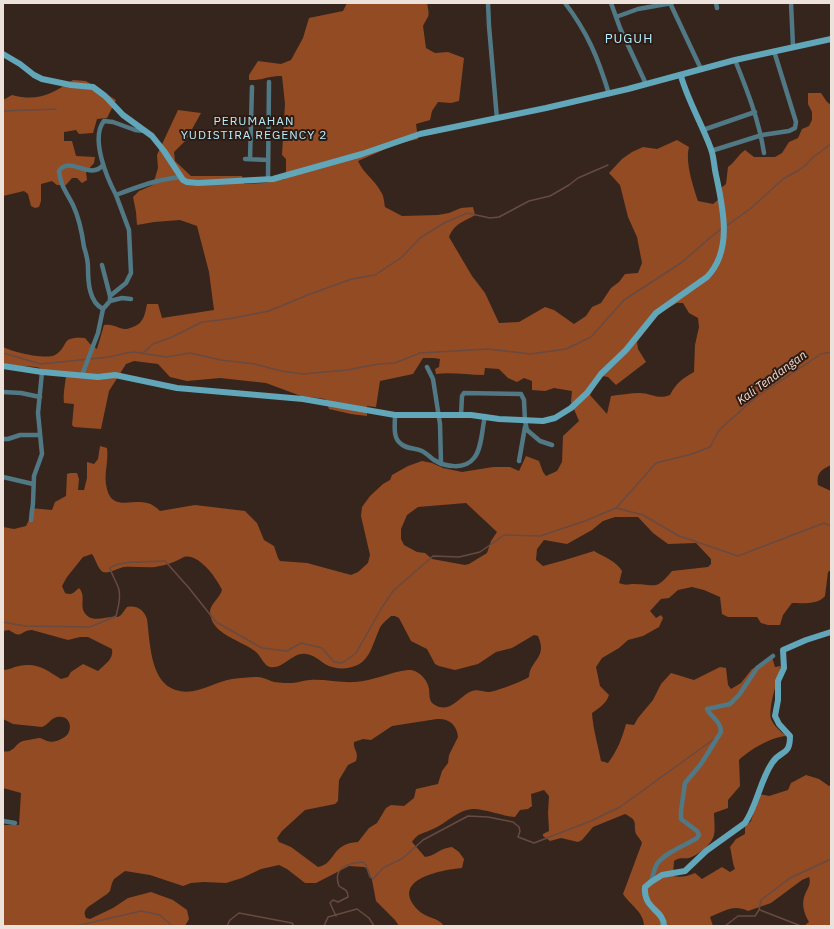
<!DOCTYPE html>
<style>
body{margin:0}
#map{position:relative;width:834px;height:929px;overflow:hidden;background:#36251c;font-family:"IBM Plex Sans",sans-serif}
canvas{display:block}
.frame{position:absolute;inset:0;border:4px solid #ede1db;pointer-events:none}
</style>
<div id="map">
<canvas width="834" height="929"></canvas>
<div class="frame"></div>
</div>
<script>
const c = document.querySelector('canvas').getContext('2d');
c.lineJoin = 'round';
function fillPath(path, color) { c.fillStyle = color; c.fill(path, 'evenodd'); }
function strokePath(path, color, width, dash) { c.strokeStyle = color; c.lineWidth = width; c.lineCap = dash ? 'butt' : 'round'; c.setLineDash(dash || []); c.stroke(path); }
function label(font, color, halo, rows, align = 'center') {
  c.font = font + ' "IBM Plex Sans",sans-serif'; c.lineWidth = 4; c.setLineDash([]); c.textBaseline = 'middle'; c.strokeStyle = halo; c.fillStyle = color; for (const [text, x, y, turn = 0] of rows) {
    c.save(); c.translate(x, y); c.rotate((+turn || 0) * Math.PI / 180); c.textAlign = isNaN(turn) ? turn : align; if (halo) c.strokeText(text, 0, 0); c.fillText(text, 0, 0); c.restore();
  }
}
fillPath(new Path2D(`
 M347 3H427C430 18 429 14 423 26L426 48 435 53 448 52 464 58 459 101 451 103 438 102 432 111 430 120 416 124 418 139 397 144 358 161C363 173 375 180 381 192 384 196 384 202 385 207L402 216 438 215 449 213 461 208 473 207 475 215C462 223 455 223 449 237L472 276 485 293 499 323 519 322 545 307 554 310 574 324 586 316 592 307 601 303 611 288 619 282 625 274 638 273 642 263 637 237 628 217 620 185 609 173 622 159 632 152 643 147 657 149 677 140 689 147C685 162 693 186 698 201L713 204 719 199 717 191 726 184 728 167C735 162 738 155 745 150L754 157H775L782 153 789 142 798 138 802 129 809 126 812 120V112L808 104V93H821L827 102 831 105V465C821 470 816 473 818 485L831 491V570L828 572 825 596C818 605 802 603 792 603L783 615 780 625H768L761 623 757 617H728L722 614 720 597 704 590 692 587 678 590 669 598 661 599 650 611 656 618 661 615 663 618 659 627 643 636 628 640 619 648 602 658 596 667 600 686 609 695C606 704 599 708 592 713 593 729 598 745 601 761L608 763C617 751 622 739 626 724L634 725 638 718 653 700 661 684 671 673 694 680 720 667 726 668 728 685 731 689 741 683 752 669 765 663 772 657 775 667 781 666C778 678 768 708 771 719 774 726 780 731 786 736 771 737 749 750 739 760L740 786 728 800V808L714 813C714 820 716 832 713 838 709 847 697 855 689 858 682 859 680 857 674 861L673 876C681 878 688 876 695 873L702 879 722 867 730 872 735 869C732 862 732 854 730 847L736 839 745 834V827L751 821 759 794 769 796 788 790 791 783 806 775 819 779 829 786 831 785V926H804L809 922C803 912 801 902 806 892 809 886 811 883 809 877L802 880 771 903 748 911C733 904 725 911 710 917L713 926H644C644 912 630 905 623 894L642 843C641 840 638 837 636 834 633 823 639 821 625 814L593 827 582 840 578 842 561 838 550 841 543 836V834L549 831 548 813 549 796 544 790 531 794 532 806 528 809 520 810 515 817C502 816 483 808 472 809 458 810 445 824 433 829 423 834 419 832 412 842L425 857C435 856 440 848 452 847L459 852 464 859 462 868C440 870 389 880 418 910 425 918 438 917 444 926H399L395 920 376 901 372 880 368 869 364 867 349 866 316 883H305L287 869 279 865 261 869 242 878 226 883 204 882 191 883 183 886 150 875 125 871 114 879 112 883 110 891 107 894 88 907C84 911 84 913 86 918L90 919 113 908 128 898 151 892 173 900 187 910 189 919 185 926H3V825H19L21 793 3 788V751C14 754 15 743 23 741 28 740 34 739 39 738 42 738 44 740 47 741 52 743 58 741 63 738 74 733 72 714 57 717 51 718 48 725 42 727L13 724 3 719V670C9 670 13 667 19 666 38 662 46 670 61 679L68 677 71 672 83 664 98 671C105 664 114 659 112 649L88 637H80L68 640 32 630C20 630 23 640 9 630L3 631V527L14 529 26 526 29 520 30 508 52 510 55 502 66 496 67 474 70 473H77L79 479 78 490H84L87 478V462L94 464 98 459 100 446 107 448C109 462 103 475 107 489 112 511 133 499 147 503 152 504 156 507 160 511L195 505 245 511 257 523 264 540 274 546 278 558 280 561 307 563 351 575 358 572 368 563 370 555 361 516 362 507 370 496 383 484 390 480 392 475 408 466 422 461 432 463 443 468 462 472 493 467H510L519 471 526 456 539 461 543 472 546 476 557 471 562 462 563 436 579 421 571 402 572 391 554 388 545 391 532 390V381L524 378 517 382 508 378 499 369 485 368 484 375C468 375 451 372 436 374L435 369 439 367 440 359 434 358H423L413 374 380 381 376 407 367 406V416L351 414 329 409 325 399 301 396 266 383 220 378 187 381 170 377 158 364 134 361 126 364 109 391 101 429 74 427 72 425 74 404 64 403C63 393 65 386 66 376L45 374 40 368C28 365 15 367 3 363V347C13 352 45 360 55 355 70 346 59 336 85 338L90 344 97 349 104 325C111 324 114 326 120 328 124 330 128 329 133 327 144 323 145 314 147 304H158L162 318 214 310 209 272 197 226 180 220 154 222 137 225 136 212 133 197 139 191 153 185 158 168 157 155 178 110 201 113 186 140 174 152 175 161 191 176H242L244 184 264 183 285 179 286 170V159L282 155 285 104 282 76C270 75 261 81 249 80V75L258 61 281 64 291 60 303 38 309 18 343 11ZM677 303H683L689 313 698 318 699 327 695 345 694 372C683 378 676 383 670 395 657 400 652 393 639 393 630 393 620 395 611 396L607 414 590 395 602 376 608 377 616 385 646 362 638 349 637 342 659 313ZM466 503 497 532 491 541 487 553 469 564 465 565 432 559 425 553 417 552 404 545 401 539V529L407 515 418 507ZM615 517H638L653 533 668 544 696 543 711 559V564L708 567 672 571C656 590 657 585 635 584 628 584 627 586 619 583L622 571C616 561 604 557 594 551L565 560 543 566 536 560 537 549 544 540 567 544 592 530 603 521ZM92 554C95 558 99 571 103 572 109 574 118 568 124 567 134 566 145 568 155 567 161 566 170 564 176 561 179 560 181 558 184 557 199 553 217 579 222 590 220 598 211 603 210 611 210 635 242 640 256 652 261 656 264 666 270 667 283 670 292 652 306 654 314 655 319 660 325 664 333 669 346 670 355 666 370 661 373 643 379 630 381 624 387 620 391 616H395L399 618 411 641 427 649 435 664 439 666 455 670 478 664 496 652 512 648 534 635 538 636C548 658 530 660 529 677 524 681 494 692 489 692 483 692 477 689 472 691 459 696 451 714 435 705 428 701 430 695 429 689 428 680 418 669 408 670 390 672 373 681 355 682 340 683 325 679 310 680 304 680 298 683 292 683 286 683 277 683 271 681 266 679 262 677 256 677 249 677 240 678 232 679 212 682 193 699 171 688 150 677 150 641 147 619 144 610 137 605 127 607L121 615 118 617C107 615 92 625 84 612 80 605 86 595 79 588 74 592 72 596 65 593L62 586 67 577 83 557ZM437 719C449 718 457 725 458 737L449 755 448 763 442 771 438 784 416 789 414 798 404 806 391 805 386 808 377 823 369 828 358 842C331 843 336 864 318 867L291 847 279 842 277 838 282 831 305 810 335 804 338 801 339 780 348 765 356 761C359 751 353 750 354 742L363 739 371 740 392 726Z
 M73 80 86 81 116 100 107 118 97 119 93 133 79 134 76 130 64 132V141H72L76 156 95 157 94 163 86 172 87 180 82 183 77 178H72L66 185H57L52 181 41 184V201L39 207 35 208 31 206 28 194 24 191 3 196V100L12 95C39 102 51 94 73 80Z`), '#934b24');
strokePath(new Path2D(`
 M3 111 56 109
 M726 226 750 209 783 179 799 170 806 165 812 158 831 144
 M3 353 41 364 109 357 126 353 134 352 166 357 190 353 221 360 255 364 281 371 303 374 347 370 378 364 395 363 420 353 488 349 531 354 566 349 591 337 624 300 681 263 712 236 721 229
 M142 354 153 344 172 337 202 322 228 319 269 311 310 294 352 279 375 275 402 257 420 238 444 223 467 213 490 218 499 217 529 201 550 196 569 185 578 178 608 165
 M617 507 656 463 692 454 710 447 719 430 755 398 821 354 831 352
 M3 622 25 626 90 627 116 616C118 608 121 599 119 590 117 582 112 576 110 568 120 560 151 562 165 561L189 588 216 622 262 648 287 651 301 643 322 648 334 662 342 663 356 653 381 609 393 591 433 556 459 557 480 552 504 535 540 536 585 521 616 508 643 515 679 536 738 556 824 523 831 526
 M760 910 801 926
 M336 916 330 903 333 900 338 902 348 897C348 889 344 890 339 886 332 867 349 863 363 862L366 865 370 877 373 879 383 868 403 858 423 840 468 816 488 817 513 822 519 827 520 831 518 837 534 843 591 821 620 807 714 739
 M76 926 141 911 160 915 172 926
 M227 926 230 920 239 913 292 923 294 926
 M324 926 328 917 357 909 369 918 374 926
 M725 926 738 916H755L759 910 761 900 790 878 831 859`), '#674a42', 1.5);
strokePath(new Path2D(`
 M488 3 489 26 497 119
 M565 3C588 33 598 58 609 94
 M611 3 620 28 646 84
 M670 3 701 69
 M716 3 717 8
 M791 3 793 46
 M616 17 638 9 672 3
 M735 60C747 90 759 120 764 153
 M703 130 755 112
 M711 151 762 135 789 131 795 128 796 122 774 51
 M245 159 268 160
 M250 159 252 87
 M268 179 269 82
 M116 195C107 178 90 138 104 121L113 122 135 130 145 131
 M102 265 110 296
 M110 301 122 298 131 299
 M103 309C89 302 88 282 88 268 88 261 86 253 84 247 82 232 79 218 73 205 67 193 60 185 59 171 70 155 90 181 103 165
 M427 367 433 379 440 424 441 464
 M82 375 98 333 103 309 110 301V296L126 283 131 273 129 230 116 195C137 187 158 179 181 177
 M3 392 21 393 40 397
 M395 415C395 424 393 436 399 442 406 450 414 447 422 451 426 453 430 457 434 460 445 467 465 470 474 458 482 449 482 428 485 416
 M461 415 462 396 464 393 521 394 524 400 525 421 527 430 540 441 552 445
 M3 439H8L20 435H39
 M519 461 525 427
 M3 477 33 484
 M31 520 33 503 34 476 42 454 38 413 42 372
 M3 821 15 823
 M651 882C653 876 654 869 657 864 664 853 686 845 697 838L699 835 697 831 681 819V811L685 783 701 764 721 732C721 721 711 717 707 709L730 704 739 695 757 668 773 656`), '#507985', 4.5);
strokePath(new Path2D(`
 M3 54 20 64 34 75 42 79 71 85 93 87 105 96 123 115 152 136 164 151 183 180 187 182 198 183 273 179 362 154 420 134 546 108 628 89 735 60 831 39
 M3 366 42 372 98 377 115 375 177 388 303 399 395 415H471L499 419 543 421 555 418 571 408 587 393 601 374 626 350 656 313 707 277C733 250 723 208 716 175 714 167 714 157 711 149 702 124 688 101 681 76
 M664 926C664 910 643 909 645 887L651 882 662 875 685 871 706 851 745 823C757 805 760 781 772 763 781 749 790 757 790 736L779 724 775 716 778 700V681L784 668 783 650 806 640 831 632`), '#62a6ba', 6);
c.letterSpacing = '1px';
label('12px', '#b6ecfd', '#2c1b13', [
 ["PERUMAHAN",254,122],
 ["YUDISTIRA REGENCY 2",254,136]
]);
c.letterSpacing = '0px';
label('italic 12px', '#f2dcd2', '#2c1b13', [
 ["Kali Tendangan",772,378,-36]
]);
c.letterSpacing = '1px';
label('13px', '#b6ecfd', '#2c1b13', [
 ["PUGUH",629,39]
]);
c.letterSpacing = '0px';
</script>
